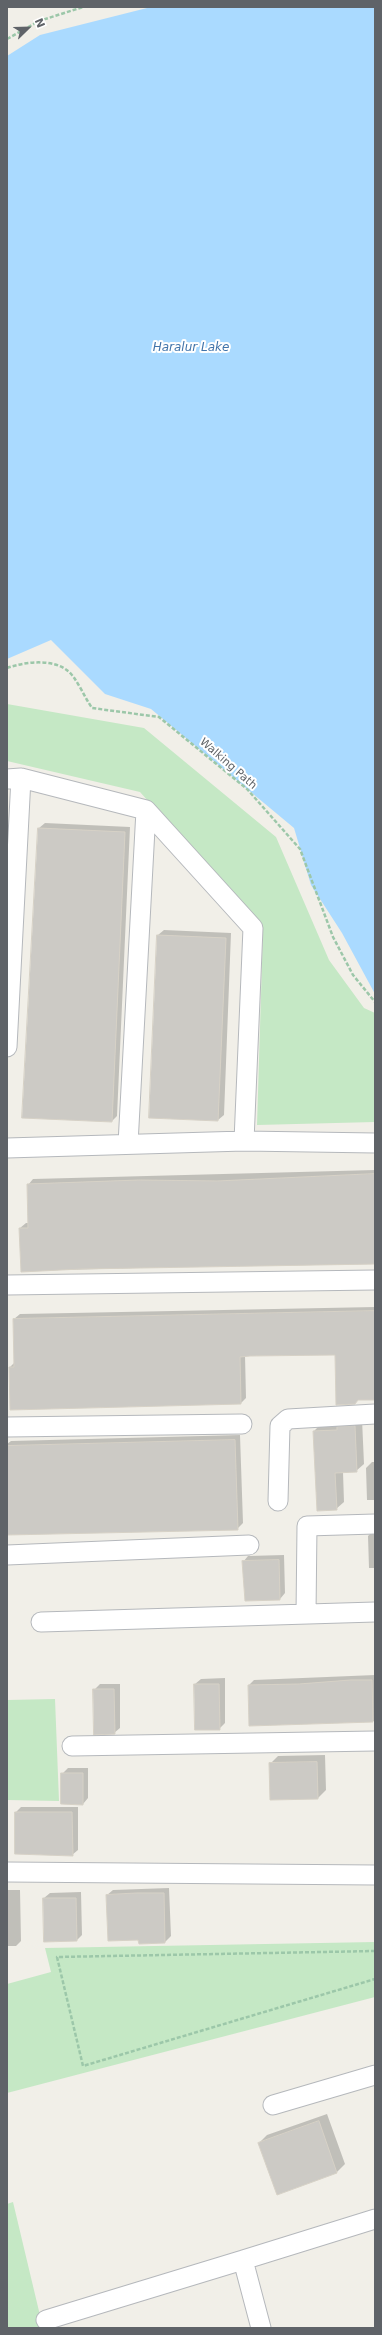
<!DOCTYPE html>
<style>
body{margin:0}
#map{position:relative;width:382px;height:2335px;overflow:hidden;background:#f1efe8;font-family:"DejaVu Sans",sans-serif}
canvas{display:block}
.frame{position:absolute;inset:0;border:8px solid #5f6368;pointer-events:none}
.north{position:absolute;left:8px;top:8px;width:40px;height:40px;-webkit-text-stroke:3px #fff;paint-order:stroke;rotate:67deg;font-size:11px;font-weight:700;line-height:16px;text-align:center;color:#5f6368}
.north::after{content:'';display:block;margin:auto;width:14px;height:18px;background:#5f6368;clip-path:polygon(50% 0,100% 100%,50% 72%,0 100%)}
</style>
<div id="map">
<canvas width="382" height="2335"></canvas>
<div class="frame"></div>
<div class="north">N</div>
</div>
<script>
const c = document.querySelector('canvas').getContext('2d');
c.lineJoin = 'round';
function fillPath(path, color) { c.fillStyle = color; c.fill(path, 'evenodd'); }
function strokePath(path, color, width, dash) { c.strokeStyle = color; c.lineWidth = width; c.lineCap = dash ? 'butt' : 'round'; c.setLineDash(dash || []); c.stroke(path); }
function label(font, color, halo, rows, align = 'center') {
  c.font = font + ' "DejaVu Sans",sans-serif'; c.lineWidth = 4; c.setLineDash([]); c.textBaseline = 'middle'; c.strokeStyle = halo; c.fillStyle = color; for (const [text, x, y, turn = 0] of rows) {
    c.save(); c.translate(x, y); c.rotate((+turn || 0) * Math.PI / 180); c.textAlign = isNaN(turn) ? turn : align; if (halo) c.strokeText(text, 0, 0); c.fillText(text, 0, 0); c.restore();
  }
}
fillPath(new Path2D(`
 M7 704 144 728 276 837 329 960 364 1008 375 1013V1122L257 1125 263 930 140 792 7 761Z
 M55 1699 59 1801 7 1800V1700Z
 M375 1942V1997L7 2093V1984L51 1972 45 1948Z
 M13 2202 43 2328H7V2204Z`), '#c5e8c5');
fillPath(new Path2D(`
 M151 7H375V994L342 933 311 885 294 828 151 709 105 694 51 640 7 659V56L40 35Z`), '#aadaff');
fillPath(new Path2D(`
 M45 823 130 827 117 1116 112 1121 39 828Z
 M164 930 231 933 224 1115 218 1120 158 935Z
 M375 1170V1264L254 1266 253 1265 22 1271 20 1228 26 1223H29L28 1185 33 1179Z
 M375 1307V1398L358 1399 336 1354 245 1355 246 1398 241 1403 10 1367 14 1363V1319L20 1314Z
 M362 1419 364 1464 356 1471 343 1472 344 1502 336 1509 314 1431 321 1424Z
 M240 1435 243 1523 237 1529 7 1503V1444L11 1441Z
 M372 1462H375V1500H367L366 1468Z
 M374 1530 375 1568H369L368 1536Z
 M284 1555 285 1593 280 1599 243 1578V1562L248 1556Z
 M375 1675V1721L250 1725 249 1685 254 1680Z
 M225 1678V1723L219 1729 195 1684 201 1679Z
 M100 1684H120V1728L114 1733 94 1690Z
 M325 1755 326 1790 318 1798 271 1799 270 1764 278 1756Z
 M68 1768H88V1798L83 1804 62 1774Z
 M21 1807H78V1850L72 1855 16 1812Z
 M169 1888 171 1936 165 1942 140 1943 139 1939 107 1895 113 1890Z
 M7 1890H20L21 1941 16 1946H7Z
 M81 1892 82 1935 77 1940 44 1898 50 1893Z
 M327 2114 345 2164 337 2172 277 2194 259 2143 267 2135Z`), '#0003');
const building = new Path2D(`
 M38 828 125 832 112 1122 22 1118Z
 M157 935 226 938 218 1121 149 1118Z
 M375 1174V1264L81 1269 21 1272 19 1228H28L27 1184 139 1180 217 1181Z
 M375 1311V1400H358L355 1404 336 1405 335 1355 250 1356 240 1357 241 1404 10 1410 9 1367H14L13 1319Z
 M355 1426 357 1472 335 1473 337 1510 317 1511 313 1431 337 1430V1427Z
 M235 1440 238 1530 7 1535V1446Z
 M279 1560 280 1600 245 1601 242 1561Z
 M351 1680H372L373 1722 249 1726 248 1685 299 1684Z
 M194 1684H219L220 1730H195Z
 M93 1689H114L115 1734 94 1735Z
 M317 1762 318 1799 270 1800 269 1763Z
 M61 1773H83V1805L61 1804Z
 M15 1812H72L73 1856 15 1854Z
 M137 1893H164L165 1943 139 1944 138 1940 108 1941 106 1895Z
 M43 1898H76L77 1941 44 1942Z
 M319 2121 337 2173 277 2195 258 2143Z`);
fillPath(building, '#cccac5');
strokePath(building, '#d6d1c6', 1);
const street = new Path2D(`
 M7 779 21 778 146 810 253 928 244 1141 7 1148
 M7 1047 21 778
 M244 1141 375 1143
 M128 1144 146 810
 M7 1285 375 1280
 M7 1427 242 1424
 M278 1501 280 1426 288 1419 375 1414
 M7 1555 249 1545
 M306 1614 307 1526 375 1524
 M41 1622 375 1612
 M72 1746 375 1741
 M7 1872 375 1875
 M273 2105 375 2075
 M46 2320 243 2260
 M261 2328 243 2260 375 2219`);
strokePath(street, '#b5b8bc', 21);
strokePath(new Path2D(`
 M7 39 39 21 83 7
 M7 668C24 662 52 658 68 671 76 677 85 698 92 708L159 717 247 789 300 849 333 937 353 975 375 1002
 M375 1951 57 1957 83 2066 375 1979`), '#9cc7a9', 2.5, [4, 2]);
strokePath(street, '#fff', 19);
label('11px', '#5f6368', '#fff', [
 ["Walking Path",228,764,41]
]);
label('italic 12px', '#4174aa', '#fff', [
 ["Haralur Lake",191,348]
]);
</script>
